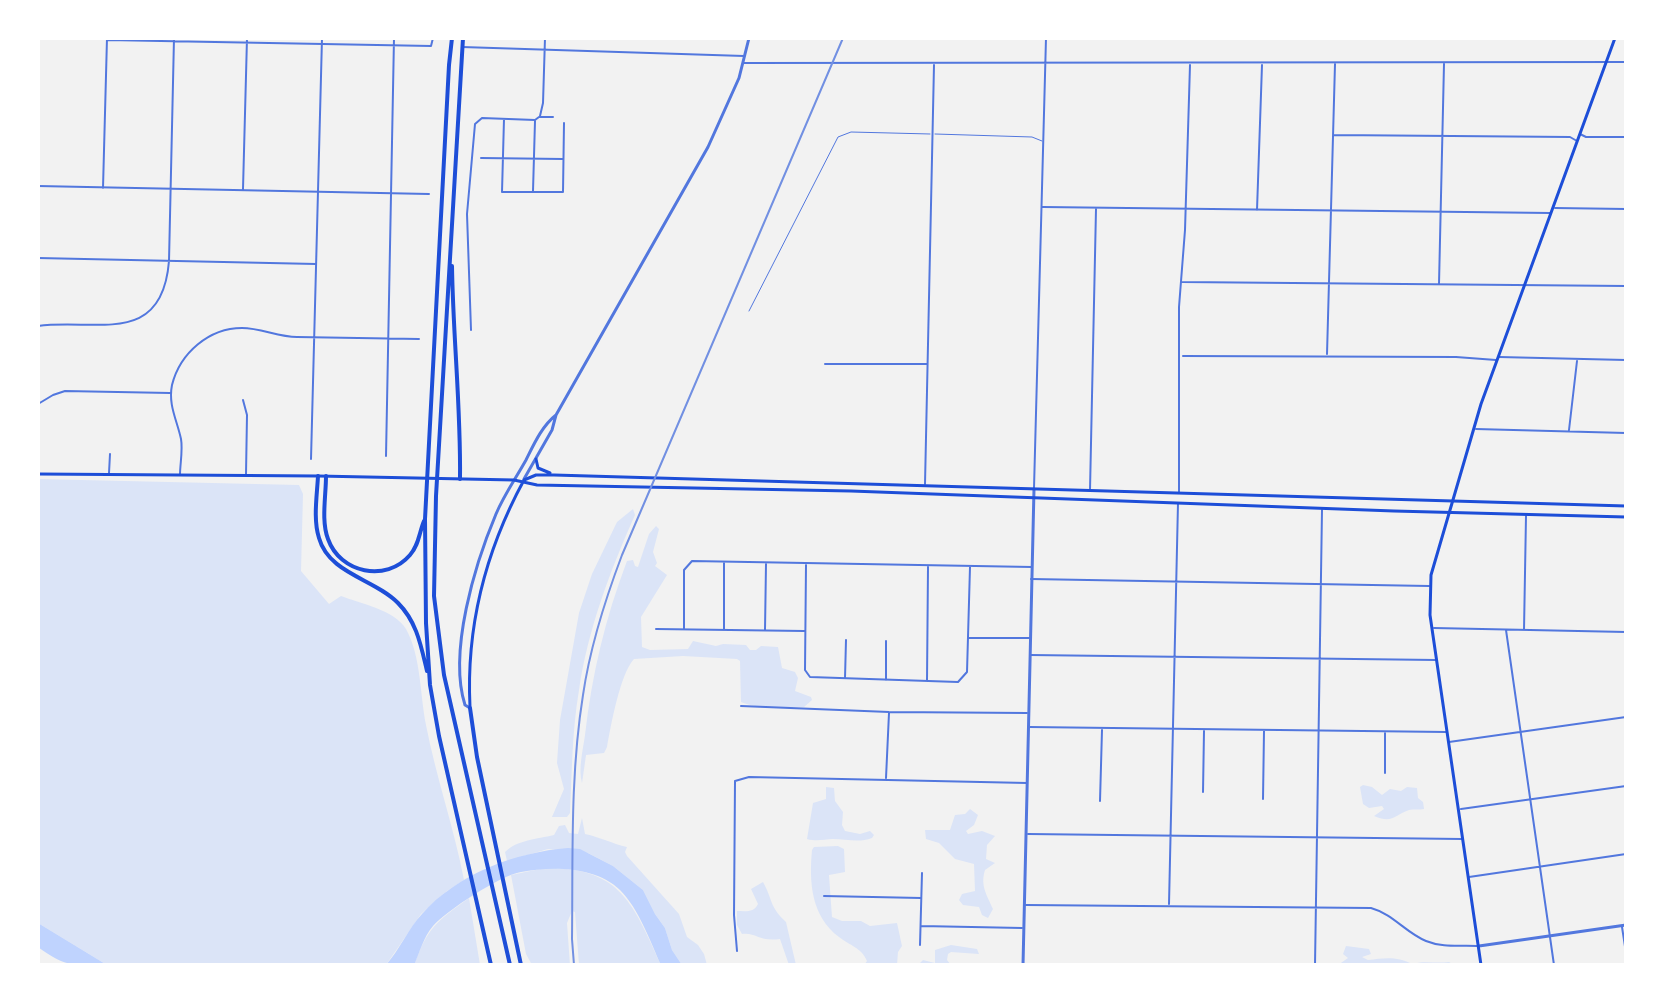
<!DOCTYPE html>
<style>
body{margin:0}
#map{position:relative;width:1664px;height:1003px;overflow:hidden;background:#f2f2f2;font-family:Merriweather,serif}
canvas{display:block}
.frame{position:absolute;inset:0;border:40px solid #fff;pointer-events:none}
</style>
<div id="map">
<canvas width="1664" height="1003"></canvas>
<div class="frame"></div>
</div>
<script>
const c = document.querySelector('canvas').getContext('2d');
c.lineJoin = 'round';
function fillPath(path, color) { c.fillStyle = color; c.fill(path, 'evenodd'); }
function strokePath(path, color, width, dash) { c.strokeStyle = color; c.lineWidth = width; c.lineCap = dash ? 'butt' : 'round'; c.setLineDash(dash || []); c.stroke(path); }
fillPath(new Path2D(`
 M38 479 299 485 303 494 301 571 329 604 341 596C359 603 395 610 406 629 421 656 420 694 426 725 436 777 454 828 464 880L447 891 421 914 386 965H107L38 923Z
 M633 509 635 515C610 571 588 629 579 690 572 731 572 772 570 813L567 817H552L564 789 557 763 560 720 579 613 592 574 617 522Z
 M656 526 659 529 653 552 657 563 655 566 667 575 641 617 642 647 650 650 688 649 693 641 716 646 723 644 746 645 750 650H756L761 646 778 647 782 668 795 672 798 678 795 691 811 697 812 700 804 707C784 707 760 710 741 702L740 661 737 659 683 656 634 659C620 674 611 725 607 747L604 753 586 755 582 783C578 769 583 750 585 735 592 674 605 619 627 561L633 560 635 566 638 567 649 534Z
 M1363 785 1372 787 1382 795 1390 789 1401 791 1407 787 1417 788 1418 798 1423 802 1424 809C1419 810 1414 809 1409 810 1394 815 1393 824 1374 816L1384 809 1382 806 1369 808 1363 804 1360 787Z
 M826 787 834 788 835 801 843 812 842 825 845 831 860 834 870 831 874 835 872 838C859 843 846 839 833 839 824 839 818 842 807 839L813 803 826 799Z
 M970 809 978 815 974 825 966 831 968 834 982 831 995 836 987 845 986 859 995 863 985 870C980 886 987 895 993 909L988 918 982 915 979 907 963 905 959 900 962 894 975 891 974 864 955 859 939 843 926 839 925 830H950L955 815 965 814Z
 M582 818 585 834C600 837 613 844 627 847L625 852 627 856 679 914 687 937 698 945 704 954 707 965H682L672 950 665 928 655 914 643 890 613 866 588 853 548 849 507 861 505 852C517 840 537 839 554 835L559 826 565 825 569 833 578 834Z
 M838 846 844 849 845 872 829 875 832 917 842 921H861L870 926 897 923 902 946 898 952 897 965H864L867 961C861 947 850 946 839 937 811 916 809 882 812 850L814 847Z
 M545 868C621 867 633 904 661 965H579L575 912 572 911 567 923 570 965H532L526 954 511 875Z
 M763 882C773 900 769 906 786 922L796 965H789L780 939C759 942 756 932 742 934L737 925V911C745 911 754 913 758 904L751 889Z
 M469 898 480 965H414C428 927 436 922 469 898Z
 M951 945 977 949 979 954 951 952 948 954 947 960 951 965H918L923 960 935 963V950Z
 M1346 946 1369 949 1371 954 1362 957 1368 960C1384 958 1397 956 1412 964 1425 960 1435 964 1449 962L1454 965H1338L1348 958 1343 954Z`), '#dbe4f7');
fillPath(new Path2D(`
 M568 848 580 849 613 866 643 890 655 914 665 928 672 950 682 965H661C650 941 639 909 620 890 596 866 550 866 521 872 501 875 446 911 433 926 423 938 420 952 414 965H386C400 949 408 929 422 914 457 874 516 852 568 848Z
 M38 923 107 965C73 965 67 968 38 947Z`), '#bfd3fe');
strokePath(new Path2D(`
 M935 134 1032 137 1042 141
 M749 311 838 137 851 132 930 134`), '#5277de', 1);
strokePath(new Path2D(`
 M107 40 431 46 433 38
 M462 47 744 56
 M744 63 1626 62
 M540 116 543 103 545 38
 M504 119 502 192H563L564 123
 M1580 134 1586 137H1626
 M1334 135 1570 137 1577 141
 M481 158 563 159
 M38 186 429 194
 M103 188 107 38
 M243 189 247 38
 M533 191 535 121
 M1043 207 1550 213
 M1555 208 1626 209
 M1257 210 1262 65
 M38 258 316 264
 M1182 282 1626 286
 M1439 284 1444 64
 M38 326C95 318 162 348 169 261L174 38
 M471 330 467 214 475 124 482 118 535 120 539 117H553
 M1327 354 1335 64
 M1183 356 1456 357 1496 360
 M1499 357 1626 360
 M825 364H927
 M243 400 247 415 246 474
 M38 404 53 395 65 391 170 393
 M1476 429 1626 433
 M1569 430 1577 361
 M38 440V446
 M386 456 394 38
 M311 459 322 38
 M109 473 110 454
 M180 475C180 464 183 450 181 439 177 420 168 405 172 385 180 353 209 328 242 328 261 328 278 337 297 337 337 338 378 338 419 339
 M925 484 934 65
 M1034 488 1046 38
 M1090 490 1096 209
 M1179 492V307L1185 230 1190 65
 M806 565 805 670 810 677 958 682 967 672 970 567
 M1031 579 1429 586
 M1434 628 1626 632
 M656 629 804 631
 M684 629V570L692 561 1032 567
 M724 629V563
 M765 630 766 564
 M1506 630 1554 965
 M1524 630 1526 516
 M969 638H1029
 M1030 655 1436 660
 M845 678 846 640
 M886 680V641
 M927 681 928 567
 M741 706 889 712 1027 713
 M1029 727 1446 732
 M1449 742 1626 717
 M1385 773V733
 M886 778 889 713
 M1203 792 1204 731
 M1263 799 1264 731
 M1100 801 1102 730
 M1461 809 1626 786
 M1028 834 1462 839
 M1469 877 1626 854
 M824 896 921 898
 M1169 904 1178 503
 M1026 905 1371 908C1393 914 1406 933 1426 941 1443 948 1460 945 1477 946
 M921 926 1022 928
 M1622 927 1626 953
 M920 945 922 873
 M737 951 734 915 735 781 749 777 1027 783
 M1315 965 1322 510`), '#5277de', 2);
strokePath(new Path2D(`
 M524 479 552 430 556 415
 M470 708 465 705C448 652 475 564 496 514 504 495 516 478 526 460 534 444 542 426 556 415L708 147 739 78 749 38
 M1479 946 1626 925
 M1023 965 1034 489`), '#5277de', 3);
strokePath(new Path2D(`
 M38 474 318 476
 M1481 965 1430 615 1431 575 1481 404 1615 38`), '#1d4ed8', 3);
strokePath(new Path2D(`
 M536 459 538 468 550 473
 M318 476 514 480 537 485 851 491 1394 511 1626 517
 M524 480 536 475H554L1626 506
 M470 707C466 627 486 550 524 480`), '#1d4ed8', 3);
strokePath(new Path2D(`
 M452 38 449 65 425 519 426 623 430 685 439 736 491 965
 M463 38 436 496 434 596 444 675 510 965
 M452 266C453 337 461 408 460 479
 M318 476C317 496 313 519 319 538 329 574 375 579 398 603 417 622 421 646 427 671
 M326 476C326 496 321 521 328 539 340 573 386 583 410 555 419 545 419 533 424 521
 M470 708 477 757 521 965`), '#1d4ed8', 4);
strokePath(new Path2D(`
 M574 965 572 939C573 858 570 776 583 695 590 647 605 600 622 555L843 38`), '#7290e2', 2);
</script>
